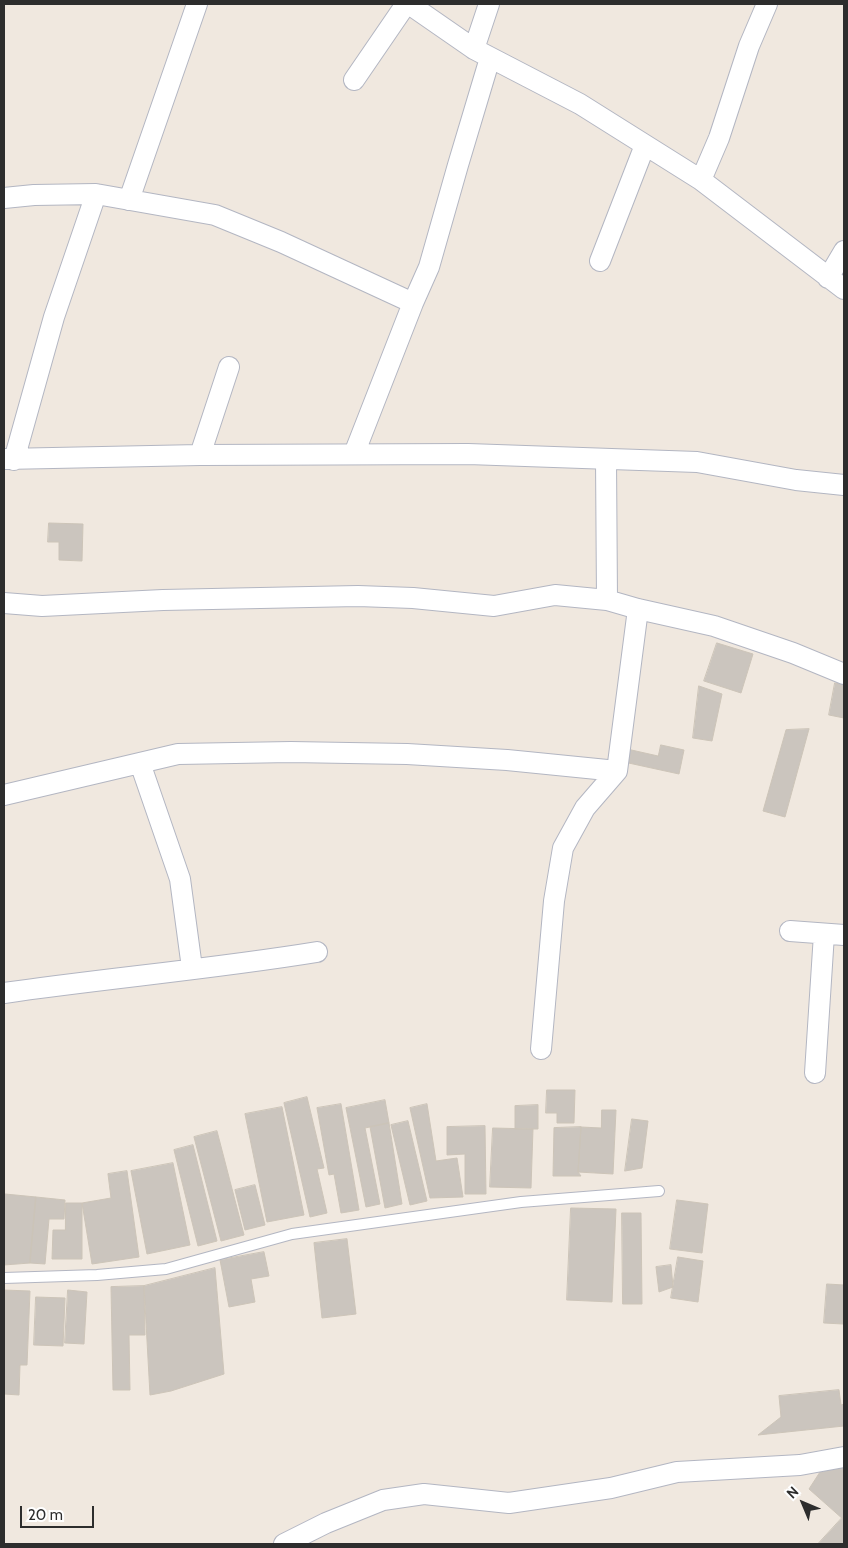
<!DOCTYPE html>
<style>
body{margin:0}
#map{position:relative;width:848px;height:1548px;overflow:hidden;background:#f0e8df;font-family:Cabin,sans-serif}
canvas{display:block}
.frame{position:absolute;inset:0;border:5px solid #2d2d2d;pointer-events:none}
.north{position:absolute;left:778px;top:1478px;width:50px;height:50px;-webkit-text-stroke:4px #fff;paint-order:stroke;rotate:315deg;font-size:14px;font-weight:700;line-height:20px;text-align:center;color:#2d2d2d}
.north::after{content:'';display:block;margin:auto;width:18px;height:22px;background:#2d2d2d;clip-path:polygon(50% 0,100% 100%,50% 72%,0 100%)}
.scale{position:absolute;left:20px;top:1506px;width:74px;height:22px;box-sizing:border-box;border:2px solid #2d2d2d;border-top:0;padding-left:6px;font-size:15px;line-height:18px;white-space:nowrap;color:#2d2d2d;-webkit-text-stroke:4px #fff;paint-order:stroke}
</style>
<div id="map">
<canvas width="848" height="1548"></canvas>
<div class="frame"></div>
<div class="north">N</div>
<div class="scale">20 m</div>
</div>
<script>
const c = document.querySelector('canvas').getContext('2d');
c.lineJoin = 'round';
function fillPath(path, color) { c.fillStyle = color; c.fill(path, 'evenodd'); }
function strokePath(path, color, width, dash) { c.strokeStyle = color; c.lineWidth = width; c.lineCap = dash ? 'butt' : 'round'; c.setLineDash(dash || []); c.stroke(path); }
const building = new Path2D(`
 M49 523 83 524 82 561 59 560V542H48Z
 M717 643 753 654 741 693 704 681Z
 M835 683 844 685V718L829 715Z
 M699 686 722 694 712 741 693 738Z
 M809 729 785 817 763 811 786 730Z
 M661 745 684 750 679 774 624 762 627 749 658 756Z
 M547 1090H575L574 1123H557V1113H546Z
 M307 1097 324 1168 317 1169 327 1213 310 1217 284 1103Z
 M385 1100 389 1123 365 1128 380 1204 366 1207 346 1108Z
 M341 1104 359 1210 341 1213 334 1174 329 1175 317 1108Z
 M427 1104 436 1161 457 1158 463 1197 430 1198 410 1108Z
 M538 1105V1129H515V1106Z
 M282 1107 304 1215 267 1222 245 1114Z
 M602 1110H616L613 1174 578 1172 581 1127 601 1128Z
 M632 1119 648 1121 642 1168 625 1171Z
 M408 1121 427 1201 410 1205 391 1125Z
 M389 1123 402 1204 385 1208 370 1127Z
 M485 1126 486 1194H465V1154L447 1155V1127Z
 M581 1127 578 1172 581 1176H553L554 1128Z
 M493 1128 533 1129 531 1188 490 1187Z
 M217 1131 244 1235 221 1241 194 1137Z
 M193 1145 217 1241 198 1246 174 1150Z
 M173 1163 190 1245 147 1254 131 1171Z
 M127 1171 139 1257 92 1264 82 1203 111 1198 108 1174Z
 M255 1185 265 1225 245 1230 235 1190Z
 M5 1194 36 1197 30 1263 4 1265Z
 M36 1197 65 1200 64 1219H49L45 1264 30 1263Z
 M677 1200 708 1204 702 1253 670 1249Z
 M66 1203H82V1259H52L53 1230H65Z
 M571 1208 616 1209 612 1302 567 1300Z
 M622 1213H641L642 1304H623Z
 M347 1239 356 1314 322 1318 314 1243Z
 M264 1252 269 1276 251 1279 255 1302 229 1307 220 1260Z
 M678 1257 703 1261 698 1302 671 1298Z
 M671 1265 673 1287 659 1292 656 1267Z
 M215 1268 224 1374 171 1391 150 1395 144 1286Z
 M827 1284 844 1285 843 1324 824 1323Z
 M144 1286 145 1335H129L130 1390H113L111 1287Z
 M4 1290 30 1291 27 1365H20L19 1395 4 1394Z
 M68 1290 87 1292 84 1344 65 1343Z
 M36 1297 65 1298 63 1346 34 1345Z
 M839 1390 841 1405 844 1404V1426L758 1435 781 1417 779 1396Z
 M844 1467V1520L809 1489 820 1472Z
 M842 1518 844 1520V1544H818Z`);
fillPath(building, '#cbc5be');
strokePath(building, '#ccc4b8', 1);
const lane = new Path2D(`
 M4 1278 97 1275 166 1269 292 1234 521 1202 659 1191`);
const street = new Path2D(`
 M409 4 474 49 580 104 701 180 844 289
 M474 49 489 4
 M354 80 406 4
 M701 180 719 138 749 46 767 4
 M4 198 34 195 96 194 215 215 281 242 413 303
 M129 200 197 4
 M600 261 645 145
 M828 278 844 251
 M354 454 413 303 429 267 458 165 490 58
 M200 455 229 367
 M4 459 200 455 468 454 697 462 796 480 844 485
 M606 459 607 600
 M14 460 54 317 96 194
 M4 603 42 606 163 600 358 596 413 598 494 606 555 595 607 600 638 609 714 626 793 653 844 674
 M140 763 180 879 192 968
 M4 795 178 754 291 752 407 754 507 760 617 771
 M790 931 844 935
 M4 993C108 978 213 969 317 952
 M541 1049 554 901 563 848 585 808 617 771 638 609
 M815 1073 824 934
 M284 1544 326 1523 383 1500 424 1494 509 1503 611 1488 677 1472 800 1465 844 1457`);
strokePath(lane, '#b3b6c2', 12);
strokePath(street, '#b3b6c2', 22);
strokePath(lane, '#fff', 10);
strokePath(street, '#fff', 20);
</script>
